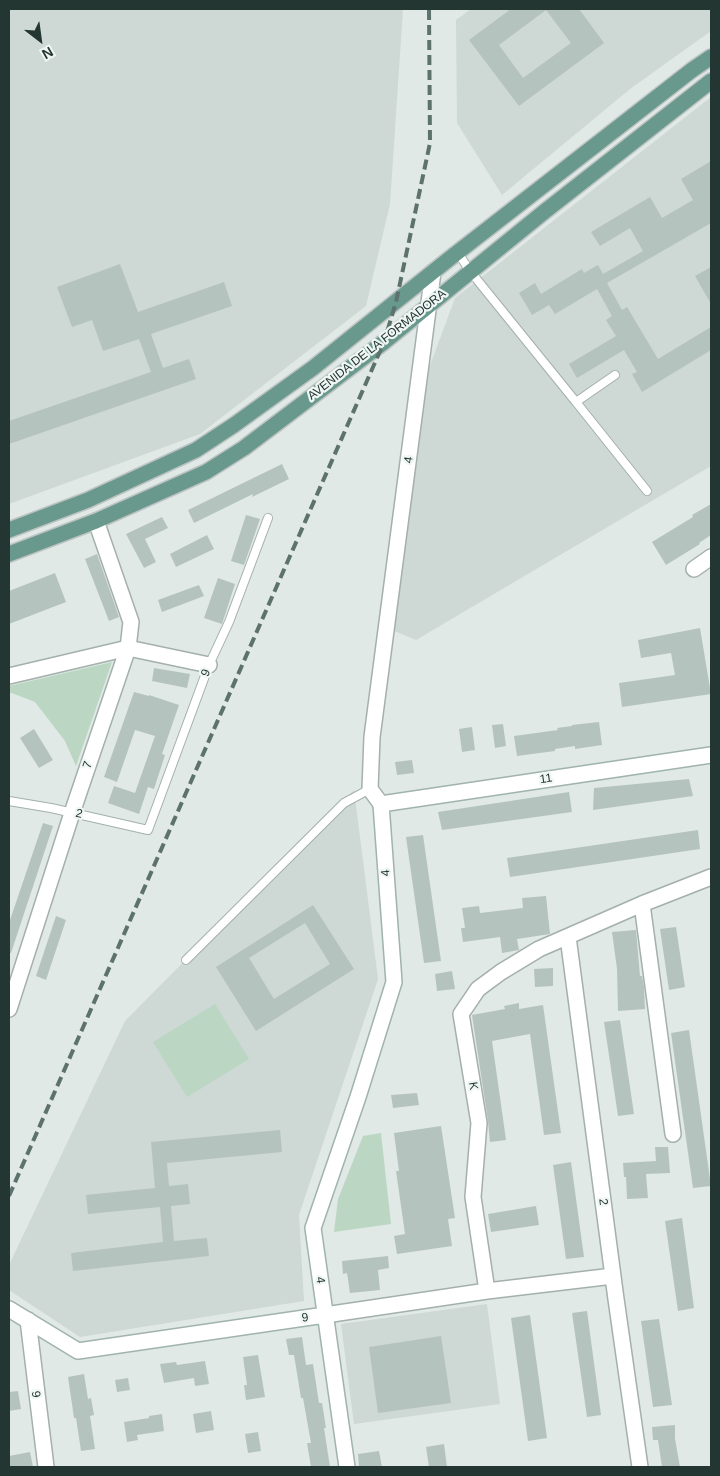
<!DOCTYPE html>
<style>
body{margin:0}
#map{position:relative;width:720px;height:1476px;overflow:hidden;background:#e0e9e5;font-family:Helvetica,sans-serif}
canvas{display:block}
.frame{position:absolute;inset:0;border:10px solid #233632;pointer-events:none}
.north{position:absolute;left:15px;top:15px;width:50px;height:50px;-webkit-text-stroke:4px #eff6f3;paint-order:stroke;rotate:150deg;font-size:14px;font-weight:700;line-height:20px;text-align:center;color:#233632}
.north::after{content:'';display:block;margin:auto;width:18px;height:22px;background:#233632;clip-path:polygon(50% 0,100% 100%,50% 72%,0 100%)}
</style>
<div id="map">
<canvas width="720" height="1476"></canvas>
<div class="frame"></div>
<div class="north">N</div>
</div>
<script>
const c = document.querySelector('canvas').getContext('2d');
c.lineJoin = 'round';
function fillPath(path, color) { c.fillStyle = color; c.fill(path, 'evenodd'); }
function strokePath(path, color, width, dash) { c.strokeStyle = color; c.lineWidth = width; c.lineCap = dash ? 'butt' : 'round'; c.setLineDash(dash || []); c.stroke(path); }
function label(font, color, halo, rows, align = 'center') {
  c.font = font + ' Helvetica,sans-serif'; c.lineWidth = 4.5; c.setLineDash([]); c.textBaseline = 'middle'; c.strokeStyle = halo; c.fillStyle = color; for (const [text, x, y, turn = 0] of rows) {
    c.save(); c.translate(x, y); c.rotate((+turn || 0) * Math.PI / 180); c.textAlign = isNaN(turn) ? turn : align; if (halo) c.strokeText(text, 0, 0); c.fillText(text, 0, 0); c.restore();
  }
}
fillPath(new Path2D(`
 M9 9H403L390 204 366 306 200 434 9 504Z
 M471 9H711V31L630 89 502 195 457 123 456 20Z
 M711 97V466L416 640 392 630 428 371 455 298Z
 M354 790 378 979 299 1215 304 1301 80 1337 9 1290V1265L125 1021Z
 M487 1304 500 1404 354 1424 341 1324Z`), '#ced8d4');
fillPath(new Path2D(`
 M112 662 76 766 65 741 35 702 9 692V686Z
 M215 1004 249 1059 187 1097 153 1042Z
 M381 1133 391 1224 334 1232 338 1199 363 1136Z`), '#bbd7c3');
fillPath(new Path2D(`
 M511 9H579L604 43 519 106 469 40ZM546 10 571 43 523 78 499 45Z
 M711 161V223L607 283 622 310 627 307 658 359 711 327V350L642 392 632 374 637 372 624 350 577 378 569 364 616 336 606 320 612 316 597 289 555 314 549 305 532 315 519 293 535 283 541 294 582 269 584 273 598 265 603 274 643 251 630 228 600 246 591 232 650 197 662 218 693 200 681 179Z
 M120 264 138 312 224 282 232 306 151 334 163 368 189 359 196 379 9 444V421L151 372 139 339 103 351 92 320 72 327 57 287Z
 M711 267V304L695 276Z
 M282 464 289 479 252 497 253 494 194 523 188 510Z
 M711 504V535L699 543 700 544 666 565 652 542 693 517 692 515Z
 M246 515 260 519 244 565 231 561Z
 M162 517 168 528 145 539 156 562 144 568 126 534Z
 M207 535 214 549 176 567 170 554Z
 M97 554 119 617 109 621 85 559Z
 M55 573 66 602 9 624V591Z
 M218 578 235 584 222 624 204 618Z
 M199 585 204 596 162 612 158 600Z
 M700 628 711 694 622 707 619 683 675 675 671 653 641 658 638 640Z
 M154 668 190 674 187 688 152 681Z
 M134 692 149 696V695L179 705 162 754 165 755 154 789 148 787 139 814 108 803 114 786 135 793 155 736 135 730 117 782 104 777Z
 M599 722 602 745 575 749V746L555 749V751L517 756 514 736 558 730 557 728 572 726V725Z
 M503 724 506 746 495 748 492 725Z
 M472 727 475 750 462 752 459 729Z
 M34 729 53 760 39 768 20 738Z
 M412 760 414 773 397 775 395 762Z
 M689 779 693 796 593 810 594 788Z
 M569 792 572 812 442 830 438 812Z
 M43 823 53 826 11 953H9V923Z
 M698 830 700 849 510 877 507 858Z
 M423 835 441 961 424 963 406 837Z
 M546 896 550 934 517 939 519 950 502 953 500 937 463 942 461 928H465L462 908 479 906 480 913 523 908 522 898Z
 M313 905 354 969 256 1031 216 967ZM305 923 330 964 274 999 249 958Z
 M56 916 66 920 46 980 36 976Z
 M676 927 685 987 669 990 660 929Z
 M636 930 640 976H642L644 987 645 1009 618 1011 617 969 612 932Z
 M553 968V986L535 987 534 969Z
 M452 971 455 989 437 991 435 974Z
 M519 1003V1009L543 1005 561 1133 544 1135 530 1034 492 1041 506 1140 490 1142 488 1121 472 1015 505 1009 504 1006Z
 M620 1020 634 1114 618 1116 604 1022Z
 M689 1030 711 1186 693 1188 671 1033Z
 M417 1093 419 1105 393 1108 391 1095Z
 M441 1126 455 1218 448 1219 452 1246 397 1254 394 1236 405 1234 396 1171H399L394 1133Z
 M280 1130 282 1152 167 1163 169 1186 188 1184 190 1204 171 1206 174 1241 207 1238 209 1256 73 1271 71 1253 163 1242 160 1207 88 1214 86 1195 155 1188 151 1142Z
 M655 1147H668L670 1173 646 1174 648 1198 627 1199 626 1177H624L623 1163 656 1161Z
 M571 1162 584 1257 566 1259 553 1165Z
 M536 1206 539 1225 491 1232 488 1214Z
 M682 1218 694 1308 678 1311 665 1221Z
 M388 1256 389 1268 378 1270 380 1290 350 1293 347 1273 343 1274 342 1261Z
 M587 1311 601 1415 587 1417 572 1313Z
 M530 1315 547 1438 528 1441 511 1318Z
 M659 1319 672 1405 653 1407 641 1321Z
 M441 1336 451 1403 378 1413 369 1347Z
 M302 1337 306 1365 313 1364 319 1403H322L326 1428H324L330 1467H311L307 1443H311L303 1398H301L294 1355H289L286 1339Z
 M258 1355 265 1397 246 1400 244 1385H247L243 1357Z
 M205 1361 209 1384 195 1386 194 1378 164 1383 160 1364 176 1362 177 1365Z
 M84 1374 88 1399 91 1398 94 1415 90 1416 95 1449 81 1451 76 1418H74L68 1377Z
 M128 1378 130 1390 117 1392 115 1380Z
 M18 1391 21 1409 9 1411V1392Z
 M211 1411 214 1430 196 1433 193 1414Z
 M162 1414 164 1431 137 1435 138 1440 127 1442 124 1422 149 1418V1416Z
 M675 1425V1439L680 1467H662L658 1440H653L652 1427Z
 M258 1432 261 1451 248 1453 245 1434Z
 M444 1444 447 1467H429L426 1447Z
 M379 1451 382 1467H359L358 1454Z
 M30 1452 33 1467H9V1456Z`), '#b5c3be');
const lane = new Path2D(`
 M458 253 470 271 576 402 615 375
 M576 402 647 491
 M9 801 51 808 148 830 209 665 229 622 268 518
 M186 960 344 803 370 789`);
const street = new Path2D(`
 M694 569 711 557
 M9 676 128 648 209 665
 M381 804 370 789 372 737 433 272
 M642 904 673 1134
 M568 937 616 1299 640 1467
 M9 1009 72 813 128 648 131 622 96 521
 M487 1291 473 1197 479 1123 461 1014 478 989 501 972 539 949 642 904 711 877
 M325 1315 487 1291 613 1276
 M28 1320 46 1467`);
const secondary = new Path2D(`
 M9 1309 78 1351 325 1315
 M347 1467 313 1228 358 1097 394 982 381 804 711 755`);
const primary = new Path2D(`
 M9 530 88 500 196 450 234 425 313 368 449 259 692 70 711 57
 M9 554 96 521 206 472 244 448 384 342 544 212 711 81`);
strokePath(lane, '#a4b0ac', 10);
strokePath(street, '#a4b0ac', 18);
strokePath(secondary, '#a0b3ac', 18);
strokePath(primary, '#bdc3c2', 18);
strokePath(lane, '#fff', 8);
strokePath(street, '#fff', 15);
strokePath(secondary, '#fff', 15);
strokePath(primary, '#69998d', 15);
strokePath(new Path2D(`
 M9 1196 384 342 396 302 430 143 429 9`), '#5d726d', 4, [10, 5]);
label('12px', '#233632', '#eff6f3', [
 ["AVENIDA DE LA FORMADORA",377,345,-38],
 ["4",409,460,-82],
 ["9",206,673,-69],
 ["7",88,765,-71],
 ["11",546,779,-8],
 ["2",79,814,13],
 ["4",386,873,-94],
 ["K",473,1086,81],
 ["2",603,1202,83],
 ["4",320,1280,82],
 ["9",305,1318,-8],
 ["6",37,1394,-97]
]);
</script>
